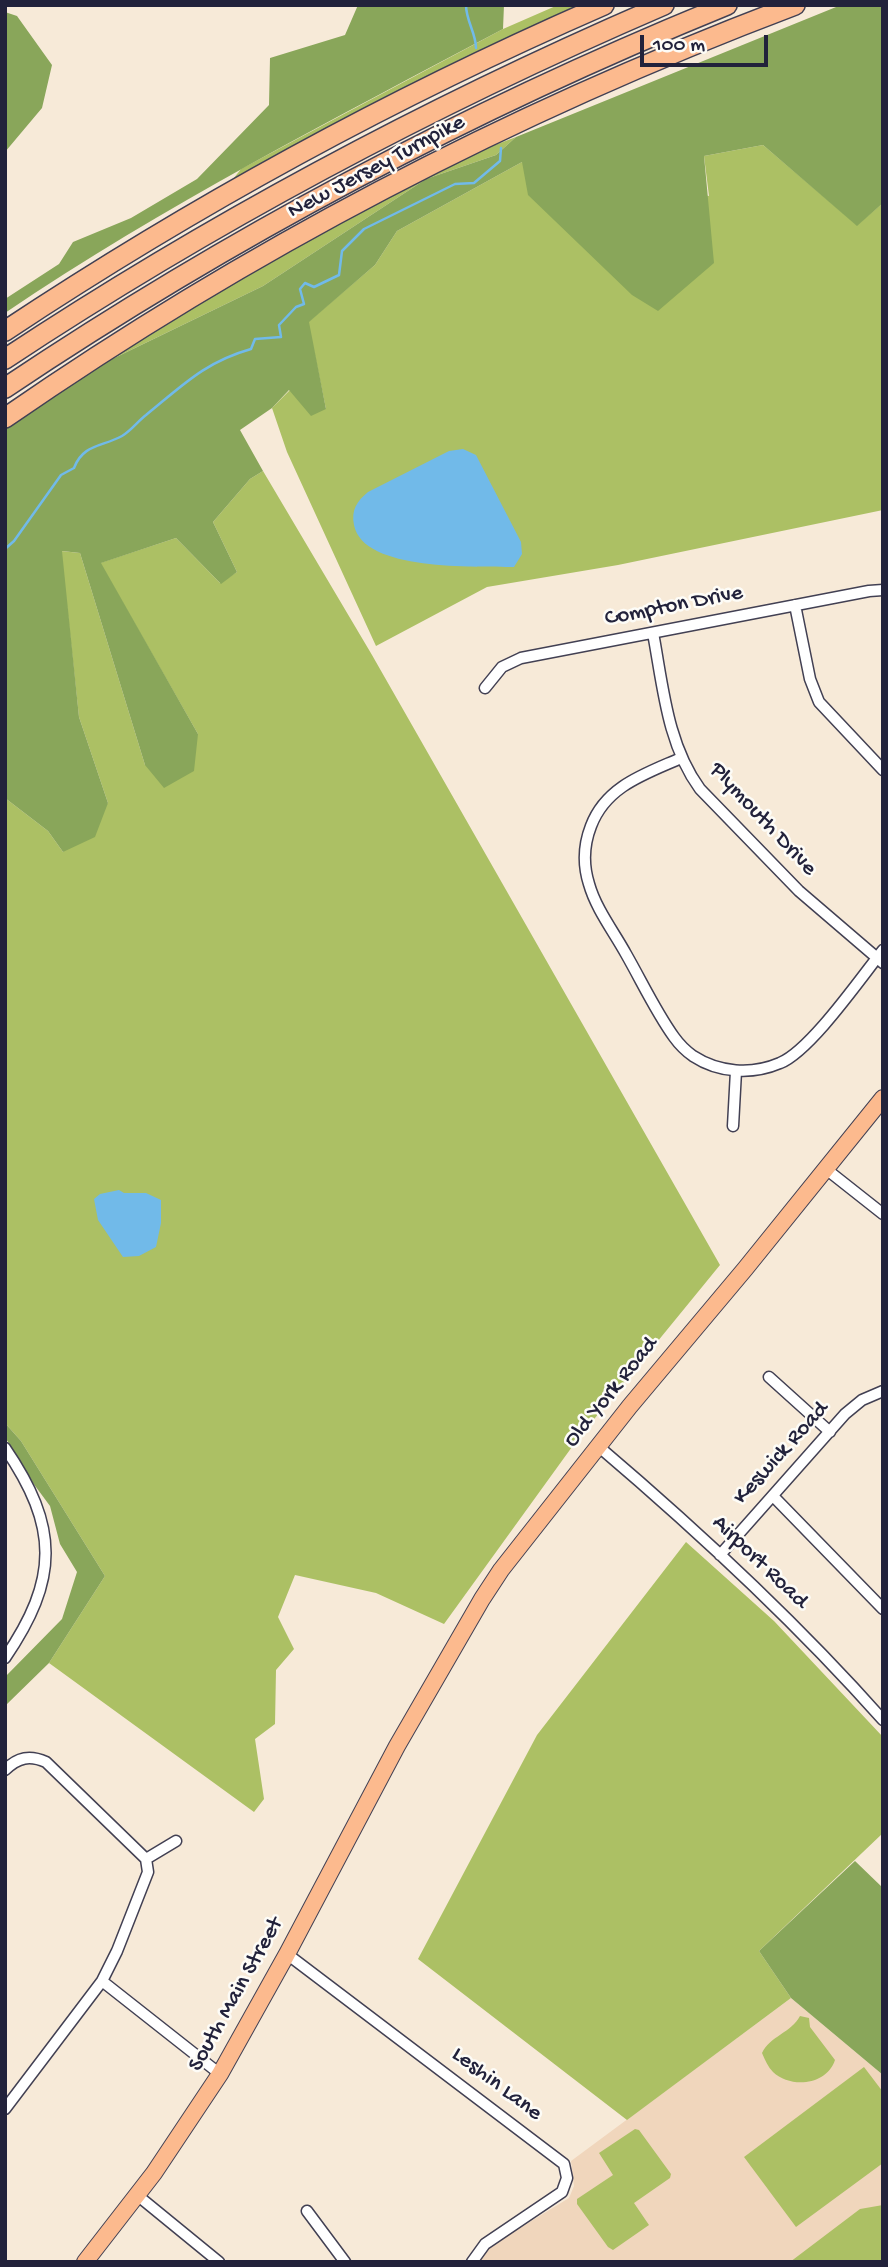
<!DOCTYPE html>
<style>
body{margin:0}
#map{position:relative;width:888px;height:2267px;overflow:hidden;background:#f7ead8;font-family:"Gochi Hand",sans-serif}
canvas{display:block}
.frame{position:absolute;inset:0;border:7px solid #22223b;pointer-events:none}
.scale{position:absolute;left:640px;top:35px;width:128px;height:32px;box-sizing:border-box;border:4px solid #22223b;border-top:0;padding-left:9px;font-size:21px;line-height:24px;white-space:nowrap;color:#22223b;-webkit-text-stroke:5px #fdfcf7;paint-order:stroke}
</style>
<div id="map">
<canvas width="888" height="2267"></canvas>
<div class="frame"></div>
<div class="scale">100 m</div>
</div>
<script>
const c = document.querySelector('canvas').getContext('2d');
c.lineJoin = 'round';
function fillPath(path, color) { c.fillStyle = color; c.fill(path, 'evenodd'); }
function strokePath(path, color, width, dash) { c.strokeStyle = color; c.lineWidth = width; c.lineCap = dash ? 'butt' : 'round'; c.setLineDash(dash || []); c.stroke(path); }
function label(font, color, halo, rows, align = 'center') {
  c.font = font + ' "Gochi Hand",sans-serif'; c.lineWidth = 5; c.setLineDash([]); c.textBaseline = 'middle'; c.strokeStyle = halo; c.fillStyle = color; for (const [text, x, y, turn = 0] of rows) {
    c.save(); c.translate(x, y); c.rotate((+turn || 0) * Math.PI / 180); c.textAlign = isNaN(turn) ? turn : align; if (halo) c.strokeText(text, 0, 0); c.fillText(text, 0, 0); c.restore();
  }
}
fillPath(new Path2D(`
 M791 1998 883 2075V2262H479L487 2248 569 2198 574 2186 571 2161Z`), '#f0d6bc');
fillPath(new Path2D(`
 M558 5H612L508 52 211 207 241 169 503 29Z
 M516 137 496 155 426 179 263 286 73 378 360 196Z
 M763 145 857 225 883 203V510L618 565 487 587 376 646 287 452 272 408 290 390 326 409 308 322 375 265 397 231 522 162 709 196 704 156Z
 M263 471 372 655 720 1265 577 1440 444 1624 376 1593 295 1575 278 1617 294 1649 276 1670 275 1724 255 1739 264 1799 254 1812 49 1663 105 1576 21 1441 5 1423V798L48 831 63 852 108 803 79 717 61 551 80 553 145 765 198 734 100 563 176 538 220 583 237 572 213 522 250 479Z
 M686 1542 774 1621 883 1737V1833L759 1951 791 1998 627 2120 418 1959 537 1735Z
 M800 2016 809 2018 810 2027 835 2060C827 2085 791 2089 773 2072 768 2067 765 2060 762 2053 770 2036 791 2033 800 2016Z
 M864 2067 883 2092V2163L796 2227 744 2157Z
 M635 2129 639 2130 671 2174 670 2178 634 2203 649 2225 613 2250 608 2247 577 2204V2199L613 2175 599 2153Z
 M883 2205V2262H790L860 2209Z`), '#acc064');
fillPath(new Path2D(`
 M358 5H504L503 29C334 119 164 205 5 313V299L59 264 73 242 131 218 197 179 269 105 270 58 345 35Z
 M841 5H883V203L857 226 763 145 704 156 714 263 658 311 632 295 528 195 522 162 397 231 375 265 309 322 326 409 311 416 289 390 272 408 240 430 263 471 250 479 213 522 237 572 221 584 176 538 101 563 198 734 194 771 164 788 145 765 80 553 62 551 79 717 108 803 95 837 63 852 48 831 5 798V411L263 286 426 179 496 155 516 137Z
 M5 12 17 16 52 65 42 108 5 152Z
 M5 1423 21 1441 105 1576 49 1663 5 1706V1677L62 1619 77 1572 60 1544 50 1506 33 1483 5 1437Z
 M855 1861 883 1888V2075L791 1998 759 1951Z`), '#89a65a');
fillPath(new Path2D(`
 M463 449 476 455 521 542 522 554 514 567C476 566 363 572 354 525 351 510 357 501 368 492L449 451Z
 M119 1190 124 1193H146L161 1200V1223L156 1247 139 1256 123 1257 98 1220 94 1199 100 1194Z`), '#71bae9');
strokePath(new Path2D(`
 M466 5C466 21 476 33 476 48
 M5 549 14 541 61 475 74 468C83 444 102 447 122 436 131 431 138 421 146 415 183 385 205 362 251 349L255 339 281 337 279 325 296 307 304 304 300 289 305 283 314 287 339 275 342 251 364 229 455 184 474 183 500 161 501 148`), '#71bae9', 2.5);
const street = new Path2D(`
 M795 605 810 679 819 702 883 770
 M653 633C663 686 667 744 700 789L799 891 883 963
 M485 688 502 667 521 658 869 591 883 590
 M681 758C645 774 606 786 591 826 584 844 583 865 589 884 596 909 614 932 626 954 642 982 656 1012 674 1037 679 1044 686 1051 693 1056 719 1073 752 1075 780 1063 810 1051 860 979 883 950
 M733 1126 736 1071
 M826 1169 883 1214
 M769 1377 830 1432
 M598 1446C698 1531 795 1621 883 1720
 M5 1448C59 1527 59 1579 5 1658
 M773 1496 883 1609
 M720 1555 845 1414 862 1400 883 1391
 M5 1770C18 1757 30 1755 46 1762L146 1859
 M146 1859 176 1841
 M287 1954 564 2164 567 2178 562 2192 485 2244 472 2262
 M102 1981 220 2074
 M5 2109 102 1981 117 1951 148 1872 146 1859
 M137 2195 219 2262
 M307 2211 345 2262`);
const primary = new Path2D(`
 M85 2262 154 2173 220 2074 287 1954 397 1746 482 1599 501 1570 630 1406 745 1269 883 1098`);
const highway = new Path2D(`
 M5 331C195 205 395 96 604 5
 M5 359C214 221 434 104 664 5
 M5 388C232 236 474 108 727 5
 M5 418C249 249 517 110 795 5`);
strokePath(street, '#424053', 13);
strokePath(primary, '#424053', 18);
strokePath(highway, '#424053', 22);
strokePath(street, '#fff', 10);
strokePath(primary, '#fcba8e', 16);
strokePath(highway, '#fcba8e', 19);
label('23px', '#22223b', '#fdfcf7', [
 ["New Jersey Turnpike",377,168,-28],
 ["Compton Drive",674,607,-11],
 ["Plymouth Drive",762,820,47],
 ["Old York Road",612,1393,-51],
 ["Keswick Road",782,1454,-48],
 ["Airport Road",759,1563,44],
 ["South Main Street",237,1995,-61],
 ["Leshin Lane",496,2085,37]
]);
</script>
